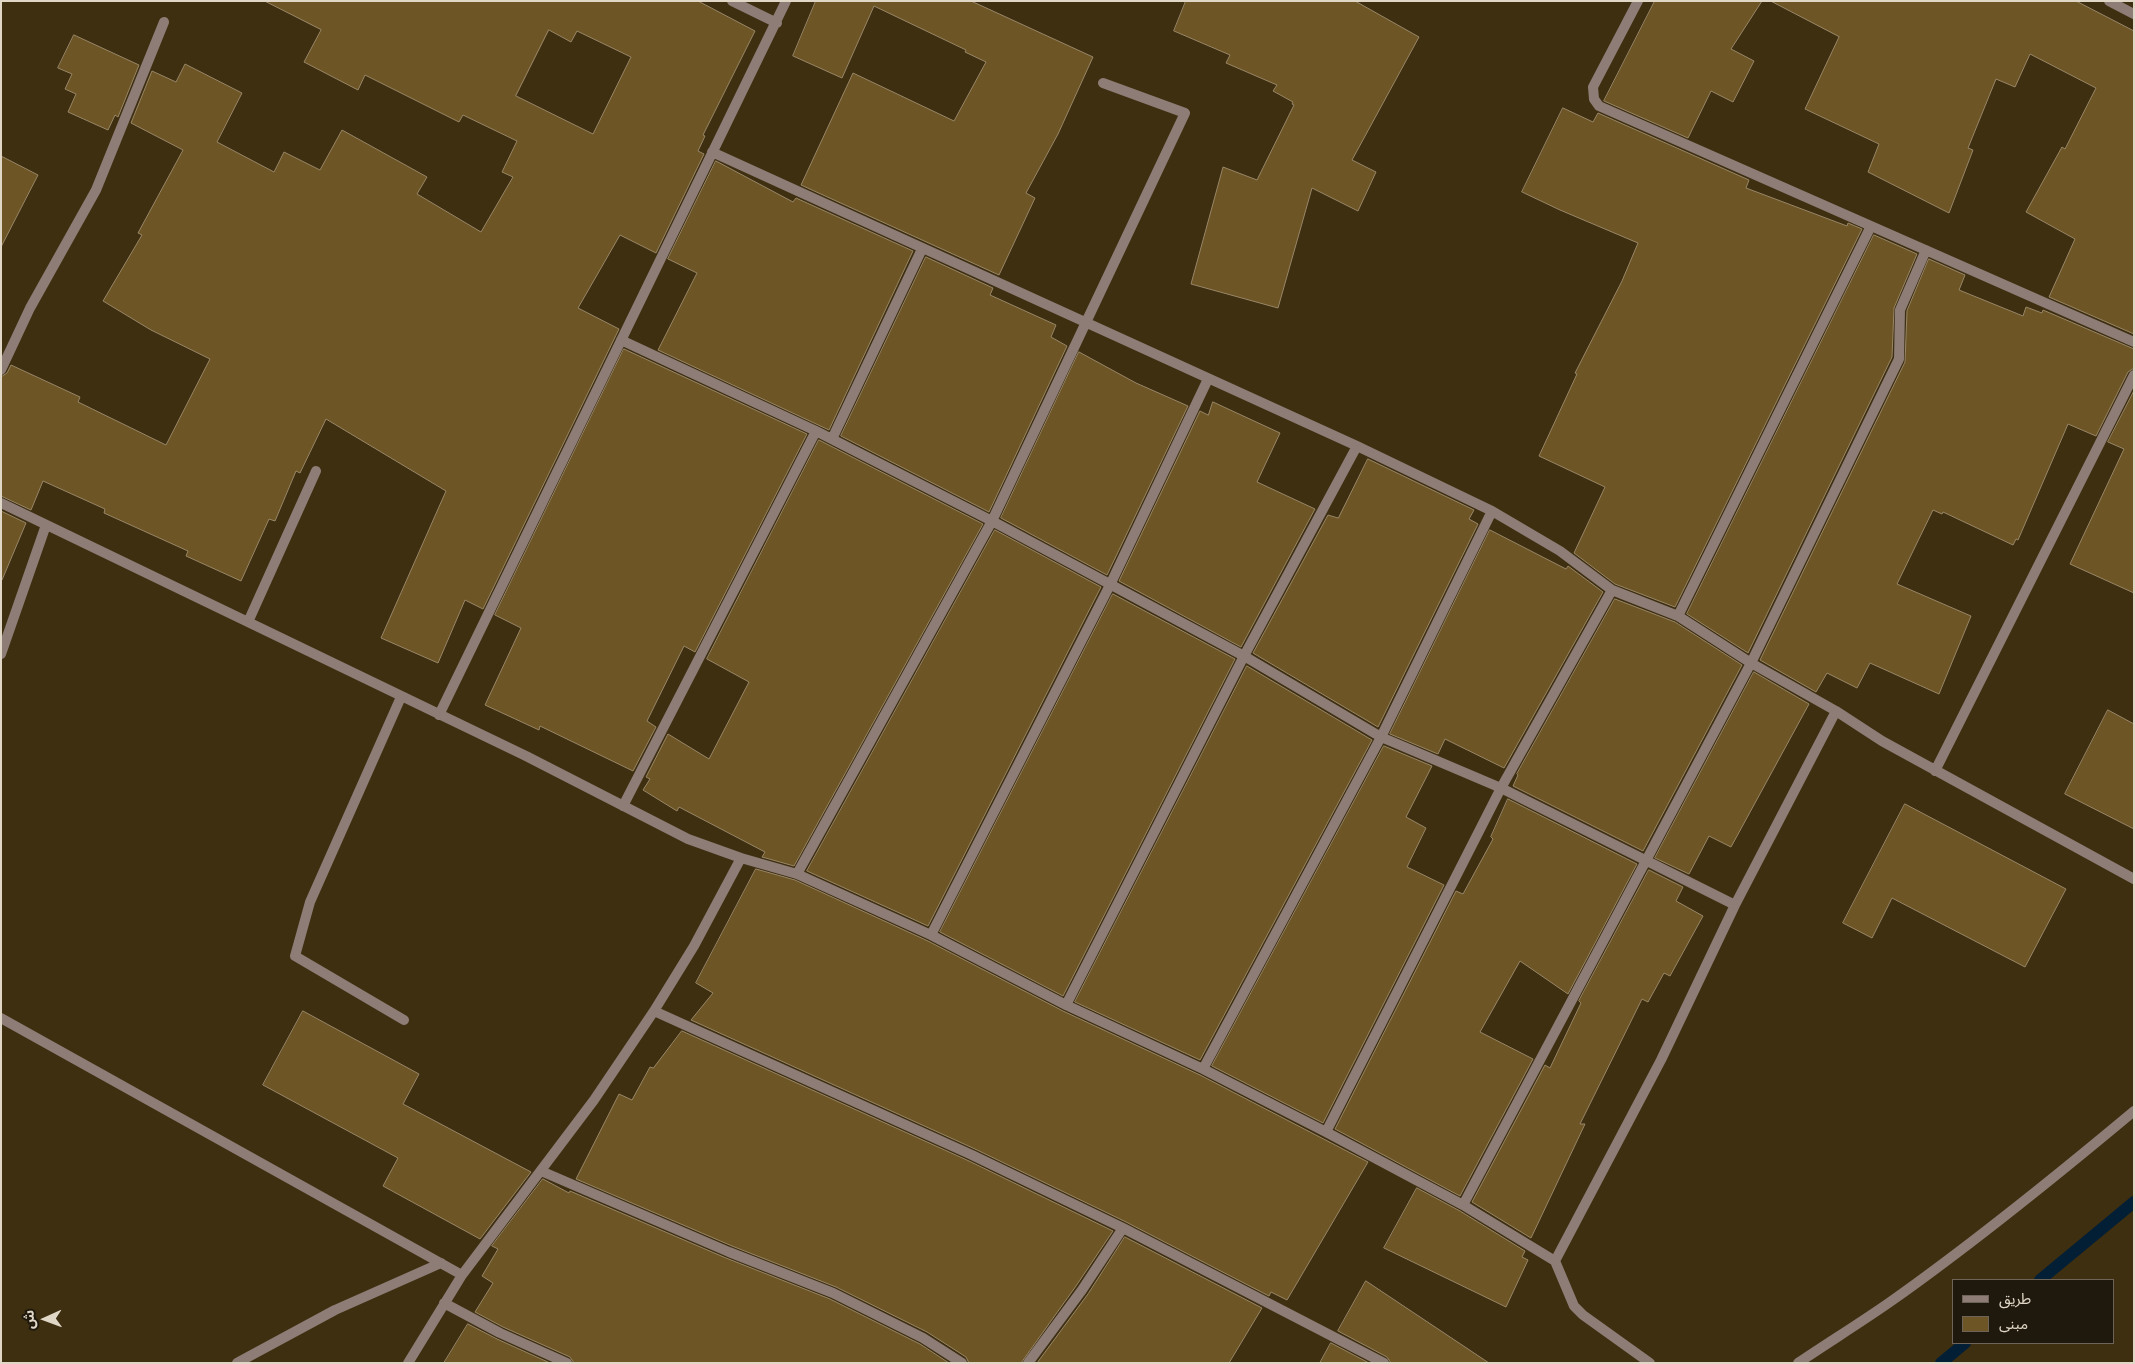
<!DOCTYPE html>
<meta charset="utf-8">
<style>
body{margin:0}
#map{position:relative;width:2135px;height:1364px;overflow:hidden;background:#3e2f11;font-family:"Source Sans 3","Noto Sans Arabic",sans-serif}
canvas{display:block}
.frame{position:absolute;inset:0;border:2px solid #e1d7c7;pointer-events:none}
.legend{position:absolute;left:1952px;top:1279px;width:162px;height:65px;box-sizing:border-box;background:#1f180c;border:1px solid #6d6457;margin:0;padding:6px 9px;list-style:none;font-size:15px;color:#e1d7c7}
.legend li{display:flex;align-items:center;gap:10px;height:25px}
.legend b{width:25px;border:1px solid #6d6457}
.north{position:absolute;left:20px;top:1294px;width:50px;height:50px;-webkit-text-stroke:4px #1f180c;paint-order:stroke;rotate:268deg;font-size:14px;font-weight:700;line-height:20px;text-align:center;color:#e1d7c7}
.north::after{content:'';display:block;margin:auto;width:18px;height:22px;background:#e1d7c7;clip-path:polygon(50% 0,100% 100%,50% 72%,0 100%)}
</style>
<div id="map">
<canvas width="2135" height="1364"></canvas>
<div class="frame"></div>
<ul class="legend">
<li><b style="height:6px;background:#8d7d76"></b>طريق</li>
<li><b style="height:14px;background:#6d5526"></b>مبنى</li>
</ul>
<div class="north">ش</div>
</div>
<script>
const c = document.querySelector('canvas').getContext('2d');
c.lineJoin = 'round';
function strokePath(path, color, width, dash) { c.strokeStyle = color; c.lineWidth = width; c.lineCap = dash ? 'butt' : 'round'; c.setLineDash(dash || []); c.stroke(path); }
function fillPath(path, color) { c.fillStyle = color; c.fill(path, 'evenodd'); }
strokePath(new Path2D(`
 M2040 1280 2134 1202
 M1941 1363 1965 1343`), '#031f36', 12);
const building = new Path2D(`
 M265 1H698L755 31 703 135 705 136 698 151 704 154 656 253 620 235 578 308 619 329 483 609 465 600 438 663 381 638 446 491 326 419 300 473 296 471 275 521 269 519 241 581 186 556 188 551 104 513 105 509 43 481 31 510 1 496V377L7 373 11 365 80 397 78 402 166 445 210 359 151 330 103 301 142 235 138 233 183 150 131 123 152 71 176 82 185 64 242 93 217 142 274 172 284 152 320 170 342 130 427 177 417 194 481 232 513 177 502 172 517 141 463 115 459 122 365 75 358 90 304 62 321 30ZM549 30 571 42 577 31 631 57 593 134 516 96Z
 M816 1H971L1093 57 1058 134 1026 193 1035 198 999 275 801 185 853 73 954 121 986 62 965 52 966 50 874 6 842 78 793 56Z
 M1186 1H1355L1419 37 1352 160 1376 172 1358 211 1312 188 1278 308 1191 284 1223 167 1257 180 1294 105 1292 104 1293 102 1273 91 1277 85 1226 63 1230 55 1174 31Z
 M1655 1H1762L1731 49 1754 61 1733 102 1711 91 1688 138 1604 101Z
 M1771 1H2076L2134 31V334L2049 297 2075 239 2026 212 2062 147 2065 149 2096 88 2030 54 2015 87 1996 79 1968 148 1973 150 1949 213 1868 172 1879 144 1805 109 1839 37Z
 M74 35 139 65 118 117 115 115 108 130 68 112 76 94 65 89 72 74 58 68Z
 M1563 108 1593 122 1598 113 1749 180 1746 188 1847 226 1848 223 1862 229 1675 607 1615 584 1574 553 1605 487 1539 456 1577 374 1575 373 1622 281 1638 243 1560 210 1522 192Z
 M1 156 38 175 1 247Z
 M716 161 793 202 796 198 913 251 829 430 658 350 697 273 668 259Z
 M1874 235 1917 254 1894 308 1892 357 1748 653 1687 614Z
 M926 257 993 288 990 295 1056 325 1051 337 1067 346 989 512 841 436Z
 M1929 259 1965 275 1959 290 2023 316 2026 307 2042 313 2043 310 2134 349V368L2128 372 2096 436 2068 424 2018 540 2016 539 2013 545 1943 512 1942 514 1933 510 1897 584 1971 616 1939 694 1870 663 1857 688 1827 673 1816 692 1760 660 1905 362 1907 311Z
 M624 349 807 434 695 652 684 646 647 721 656 727 633 771 540 726 539 730 485 705 521 628 495 615Z
 M1079 352 1136 383 1188 406 1107 575 1001 518Z
 M2134 391V593L2070 564 2124 449 2108 442Z
 M1213 402 1280 433 1257 482 1315 509 1241 647 1119 581 1200 411 1208 415Z
 M819 440 983 524 794 866 762 857 765 852 679 807 677 811 643 790 650 779 646 777 668 734 709 759 749 682 707 659Z
 M1368 459 1474 510 1469 519 1478 524 1378 727 1253 653 1328 515 1338 518Z
 M1 511 26 523 2 580H1Z
 M995 530 1101 587 928 926 807 871Z
 M1490 530 1566 569 1568 566 1603 592 1504 768 1445 739 1438 754 1390 734Z
 M1113 594 1235 659 1063 996 940 932Z
 M1615 599 1675 622 1742 665 1643 851 1513 786 1518 775 1517 774Z
 M1247 666 1372 740 1200 1060 1075 1002Z
 M1754 672 1809 704 1731 847 1709 836 1689 874 1655 858Z
 M2108 710 2134 724V829L2065 794Z
 M1384 746 1432 766 1406 817 1426 828 1407 867 1444 885 1323 1123 1212 1066Z
 M1508 799 1637 864 1568 994 1520 961 1480 1032 1533 1059 1460 1196 1335 1129 1456 891 1463 894 1493 839 1491 837Z
 M1905 804 2066 889 2025 967 1892 898 1872 938 1843 923Z
 M756 869 795 880 928 941 1063 1011 1200 1075 1368 1162 1287 1300 1271 1292 1269 1296 1126 1222 975 1149 691 1020 713 993 696 983Z
 M1649 870 1683 887 1676 901 1703 916 1670 976 1664 973 1648 1002 1642 999 1580 1124H1585L1531 1238 1472 1202 1545 1065 1550 1068 1581 1003 1579 1001Z
 M303 1011 419 1074 403 1104 531 1172 480 1239 383 1186 398 1158 263 1085Z
 M682 1031 969 1161 1113 1231 1076 1286 1021 1363H969L966 1357 927 1332 836 1287 732 1246 576 1179 619 1094 632 1100 650 1067 653 1068Z
 M543 1179 569 1193 570 1191 726 1258 830 1299 920 1344 949 1363H574L570 1357 503 1327 475 1312 493 1283 482 1276 498 1249 492 1246Z
 M1417 1188 1460 1211 1525 1251 1522 1257 1528 1260 1506 1307 1384 1248Z
 M1125 1237 1262 1308 1229 1363H1037L1088 1294Z
 M1366 1281 1489 1363H1391L1387 1357 1338 1331Z
 M468 1324 497 1339 550 1363H444Z
 M1331 1343 1369 1363H1320Z`);
fillPath(building, '#6d5526');
strokePath(building, '#988667', 1);
strokePath(new Path2D(`
 M732 1 777 23
 M1638 1 1593 87 1594 99 1599 106 2134 342
 M2109 1 2134 14
 M712 152 1357 446 1492 511 1560 551 1612 590 1678 616 1751 663 1836 711 1882 741 2134 879
 M621 340 816 431 992 521 1244 656 1381 737 1501 788 1735 905
 M1 370 30 308 96 190 164 22
 M832 439 922 249
 M1 503 526 756 688 839 741 858 694 946 654 1011 594 1100 462 1275 408 1363
 M1678 616 1871 226
 M248 622 316 471
 M1 654 46 525
 M401 697 310 902 295 956 404 1020
 M439 715 786 1
 M1935 771 2134 375
 M623 806 816 431
 M741 858 797 874 931 935 1066 1005 1203 1069 1326 1132 1463 1205 1555 1261 1574 1306 1583 1315 1650 1363
 M797 874 992 521 1185 113 1103 83
 M931 935 1110 585 1208 379
 M1066 1005 1244 656 1357 446
 M654 1011 972 1155 1123 1228 1384 1363
 M1 1018 462 1275
 M1203 1069 1381 737 1492 511
 M1326 1132 1501 788 1612 590
 M541 1171 729 1252 833 1293 923 1338 962 1363
 M1463 1205 1751 663 1899 359 1900 310 1926 250
 M1555 1261 1661 1060 1735 905 1836 711
 M444 1303 500 1333 567 1363
 M237 1363 335 1310 441 1263
 M1028 1363 1082 1290 1123 1228
 M1798 1363C1829 1342 1860 1323 1890 1302 1975 1242 2055 1177 2134 1111`), '#8d7d76', 10);
</script>
